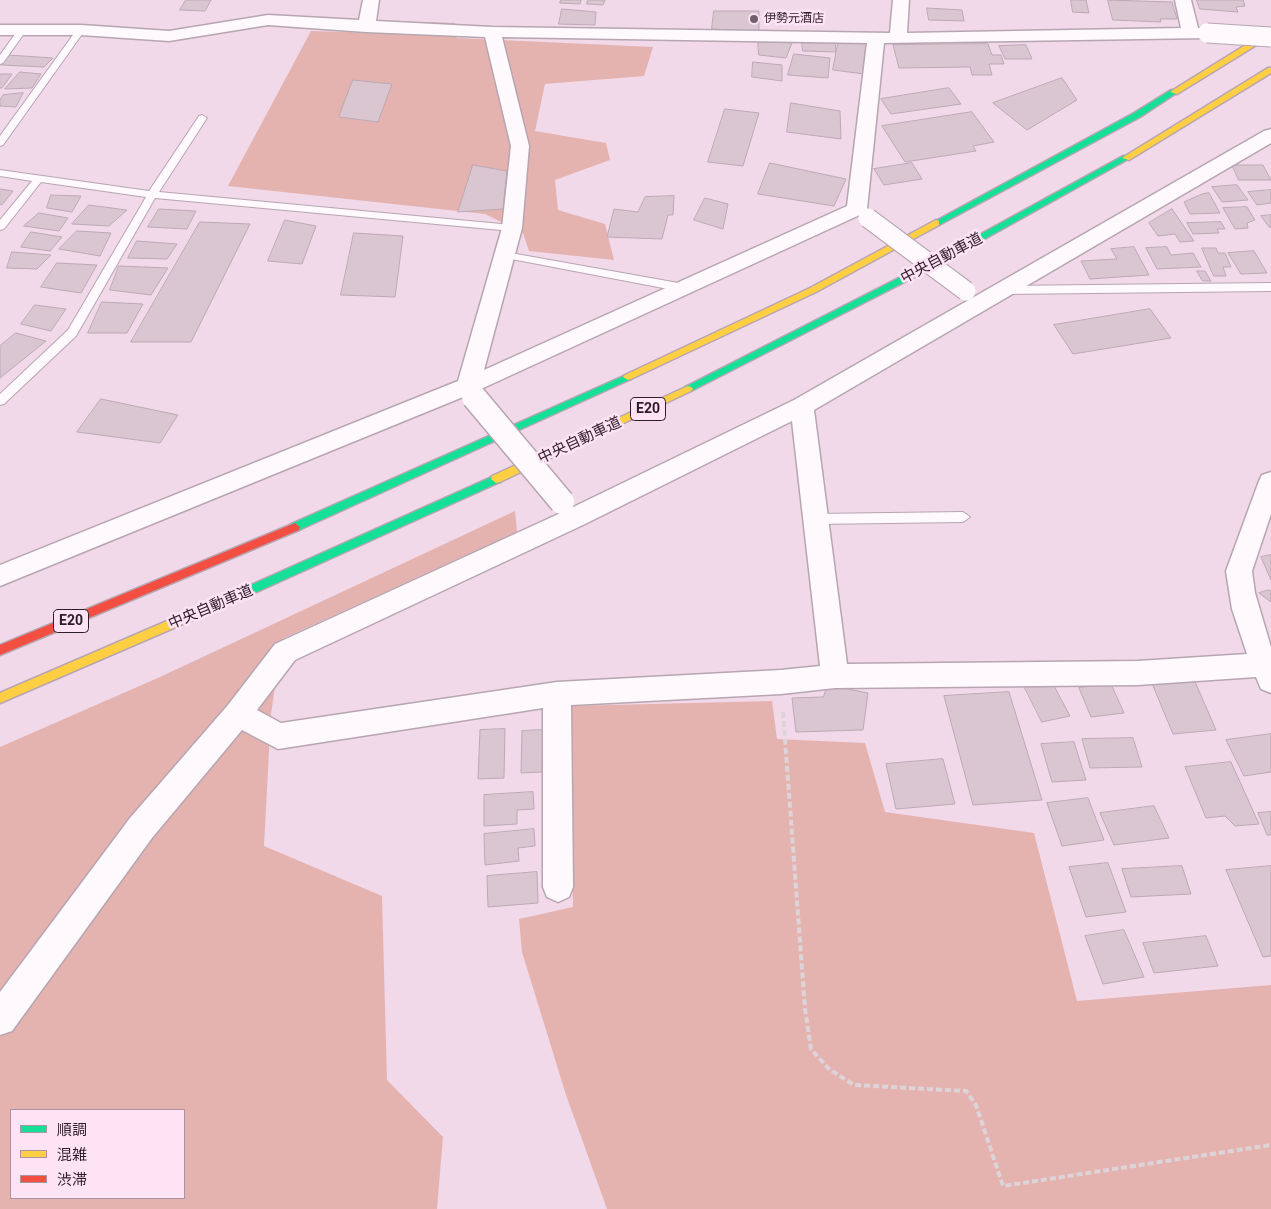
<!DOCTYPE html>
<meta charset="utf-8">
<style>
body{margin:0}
#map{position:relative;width:1271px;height:1209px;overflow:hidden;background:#f1d9ea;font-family:Roboto,"Noto Sans JP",sans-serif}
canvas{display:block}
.legend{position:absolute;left:10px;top:1109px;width:175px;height:90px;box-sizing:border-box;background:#fee3f5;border:1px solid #aa94a3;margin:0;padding:6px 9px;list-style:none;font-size:15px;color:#2d1d29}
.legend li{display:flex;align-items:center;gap:10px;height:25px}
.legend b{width:25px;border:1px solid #aa94a3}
</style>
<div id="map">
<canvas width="1271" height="1209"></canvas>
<ul class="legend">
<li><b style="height:6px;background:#16e098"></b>順調</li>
<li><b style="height:6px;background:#ffcf43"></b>混雑</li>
<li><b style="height:6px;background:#f24e42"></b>渋滞</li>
</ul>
</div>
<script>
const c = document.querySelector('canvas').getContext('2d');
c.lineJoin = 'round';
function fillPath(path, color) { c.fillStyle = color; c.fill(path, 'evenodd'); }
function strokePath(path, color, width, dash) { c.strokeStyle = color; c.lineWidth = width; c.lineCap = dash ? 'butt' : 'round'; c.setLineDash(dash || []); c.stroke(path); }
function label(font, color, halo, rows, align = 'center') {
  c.font = font + ' Roboto,"Noto Sans JP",sans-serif'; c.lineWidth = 5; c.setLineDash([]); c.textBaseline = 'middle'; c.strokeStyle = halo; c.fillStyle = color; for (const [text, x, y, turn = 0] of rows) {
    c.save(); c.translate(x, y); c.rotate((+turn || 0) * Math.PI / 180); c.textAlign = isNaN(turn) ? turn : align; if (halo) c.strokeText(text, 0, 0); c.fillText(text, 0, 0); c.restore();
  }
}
fillPath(new Path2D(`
 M426 22 455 23 457 38 653 47 644 76 545 84 535 131 606 143 610 160 555 180 558 210 605 224 614 260 529 251 523 233 485 214 228 186 311 31 412 34Z
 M515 511 517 532 282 639 271 714 264 846 382 896 387 1080 443 1137 437 1209H0V747L160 677ZM11 1110H184V1198H11Z
 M772 701 777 739 865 743 885 812 1034 833 1077 1001 1271 985V1209H607L566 1095 522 952 519 919 573 907 569 706Z`), '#e5b3af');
const building = new Path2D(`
 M186 0H211L205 11 180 10Z
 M561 0H581L580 4 560 3Z
 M588 0H605L603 5 587 4Z
 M1071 0H1086L1089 13 1073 12Z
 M1108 0 1172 2 1177 19H1160L1161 22 1113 20Z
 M1197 0H1243L1245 6 1236 7 1238 12 1200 9Z
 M927 8 962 10 964 21 929 20Z
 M562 9 596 12 595 25 559 24Z
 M714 11H759V32L712 29Z
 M839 39 871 42 864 74 833 70Z
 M758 40 792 43 786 58 759 55Z
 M802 41H835L836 52 803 51Z
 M988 44 992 55H1001L1004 64H989L992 75H972L970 67 899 68 893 45Z
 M1026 45 1032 59H1005L999 46Z
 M794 54 830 58 828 78 788 75Z
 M8 55 53 58 44 67 1 65Z
 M753 62 782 65V81L752 77Z
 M20 72 41 74 32 88 5 89Z
 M0 74H12L2 88H0Z
 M1062 78 1077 100 1027 130 993 103Z
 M353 80 392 84 378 122 339 117Z
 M949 88 961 104 891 114 881 99Z
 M23 93 16 107 0 106V100L3 95Z
 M791 103 840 111 841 139 787 132Z
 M725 109 759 113 743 166 708 162Z
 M972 112 994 142 973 146 976 151 905 162 882 126Z
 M770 163 846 179 834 206 758 194Z
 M912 163 922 179 884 185 874 169Z
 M473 165 507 171 503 209 458 212Z
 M1232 165H1263L1271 180H1239Z
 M1237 185 1248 200 1222 202 1212 187Z
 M0 189 13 191 2 205 0 204Z
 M1271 190V203L1257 205 1248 192Z
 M1209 193 1220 213 1190 214 1184 202 1202 194Z
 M51 195 81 196 72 212 47 208Z
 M674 196 673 215H668L662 239 607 237 614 209 638 212 645 197Z
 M705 198 728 204 723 229 694 220Z
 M89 205 127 210 109 226 72 224Z
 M1247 207 1255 220 1247 223 1248 228 1235 229 1223 208Z
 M159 209 196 211 187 229 148 227Z
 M1172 209 1194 241 1180 242 1175 234 1158 236 1149 223Z
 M39 213 68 218 59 231 24 226Z
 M1271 215V227H1269L1261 216Z
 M285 220 316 226 302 264 268 261Z
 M200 222 250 224 191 342H131Z
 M1221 222 1225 229H1217L1219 233 1193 234 1187 223Z
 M77 231 111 233 100 256 59 249Z
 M31 232 62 237 50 251 21 247Z
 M354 233 403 236 395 297 341 295Z
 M137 241 177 244 167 259 128 258Z
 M1134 247 1149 275 1090 279 1081 261 1117 259 1111 249Z
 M1167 247 1171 255 1193 253 1201 267 1157 269 1146 248Z
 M1202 248H1216L1218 253H1225L1231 267H1223L1226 276H1214Z
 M1254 251 1267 273 1241 274 1228 253Z
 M12 252 51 255 37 269 7 268Z
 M57 263 97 265 81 293 41 287Z
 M119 266 168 268 151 295 110 290Z
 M1197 271H1205L1211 281H1203Z
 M102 302 143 304 127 333H88Z
 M35 305 66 309 51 331 21 324Z
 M1150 309 1171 338 1073 354 1054 325Z
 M16 333 46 341 0 378V346Z
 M101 399 178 415 160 443 77 432Z
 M1271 555V580L1261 557Z
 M1269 590 1271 591V602L1259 593Z
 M1193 677 1216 730 1173 734 1151 681Z
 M1023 684H1053L1070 716 1042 722Z
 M1111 684 1124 713 1091 717 1079 688Z
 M828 685 868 693 863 730 796 732 792 698 823 697Z
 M1009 692 1042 800 973 805 944 696Z
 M505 729 504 778 478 779 480 730Z
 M543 730 542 772 521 773 522 731Z
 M1271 734V772L1244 776 1226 740Z
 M1133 738 1142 767 1090 768 1082 739Z
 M1074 742 1086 780 1052 782 1041 744Z
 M943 759 955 804 896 809 886 764Z
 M1231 762 1259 824 1235 826 1225 816 1206 818 1185 767Z
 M533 792 534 809 517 810V824L484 826V795Z
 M1088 798 1104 840 1062 846 1047 803Z
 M1154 806 1169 838 1114 845 1100 813Z
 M1271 812V835H1267L1258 813Z
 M534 829 535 846 518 848 519 861 485 865 484 834Z
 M1108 863 1126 912 1086 917 1069 867Z
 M1182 866 1191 894 1131 897 1122 869Z
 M1271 866V956L1263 957 1226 870Z
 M537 872 538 903 488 907 487 876Z
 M1124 930 1144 977 1103 984 1085 936Z
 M1206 936 1218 966 1154 973 1143 943Z`);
fillPath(building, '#d9c6d1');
strokePath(building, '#bca9b4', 1);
const lane = new Path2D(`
 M21 26 28 28 3 63 0 64V55Z
 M78 28 85 30 3 145 0 146V136Z
 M202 115 207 118 159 192 512 225 517 228 512 231 155 198 76 336 4 404 0 405V394L68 330 146 197 41 182 4 229 0 230V220L32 181 0 176V170L149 191 199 116Z
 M505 252 684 284 690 288 684 292 501 257 500 255Z
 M1271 283V291L1005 294 999 290 1005 286Z
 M963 512 970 517 963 522 815 524 808 519 815 514Z`);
const street = new Path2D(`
 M363 0H379L376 21 492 27 890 33 893 0H909L907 33 1181 28 1175 0H1191L1198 28 1213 29 1216 33 1213 37 1207 38 884 43 867 209 864 213 481 389 485 397 482 403 474 405 466 403 463 397 0 586V565L458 381 502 228 511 146 485 37 366 32 268 25 169 41 81 35H0V25H81L169 31 268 15 359 20ZM502 37 867 43 847 206 484 370 522 228 529 146Z
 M1271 129V143L814 410 847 664 1138 661 1247 654 1232 609 1226 571 1259 481 1262 475 1271 472V514L1252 571 1255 593 1271 647V693L1261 689 1256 677 1138 685 835 688 781 694 571 705 573 887 569 897 558 902 547 897 543 887V708L278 749 242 730 152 838 12 1031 0 1035V992L130 818 228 705 275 644 565 511 794 400 1264 131ZM792 421 820 666 781 670 557 682 281 723 257 710 295 660 583 525Z`);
const fast = new Path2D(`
 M1171 90 1178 92 1140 117 939 225H933L932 223 1134 113Z
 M1123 156 1130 158 934 267 691 391H685L683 389 685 387 928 263Z
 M628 374 631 375 633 377 631 379 299 530 295 531 290 527 291 524Z
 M496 475 501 479 500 482 250 595H242L240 592 242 589Z`);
const slow = new Path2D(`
 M1268 31H1271V36L1177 94 1170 92Z
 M1268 68H1271V73L1129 160 1122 158Z
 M936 220 939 221V225L816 292 631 379 628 380 623 377 625 375 810 288Z
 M688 386 691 387 693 389 691 391 500 482 496 483 491 479 492 476Z
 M246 587 250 589 252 592 250 595 0 703V693Z`);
const jam = new Path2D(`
 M295 523 300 527 299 530 0 655V645Z`);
strokePath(lane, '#b7a5b1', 2);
strokePath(street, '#b7a5b1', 3);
strokePath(fast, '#b7a5b1', 3);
strokePath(slow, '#b7a5b1', 3);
strokePath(jam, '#b7a5b1', 3);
strokePath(new Path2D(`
 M783 712 805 1009 811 1049 829 1069 854 1085 966 1091 976 1105 1003 1186 1271 1145`), '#dcd4d9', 4, [6, 3]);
fillPath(lane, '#fdf9fc');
fillPath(street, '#fdf9fc');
fillPath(fast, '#16e098');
fillPath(slow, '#ffcf43');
fillPath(jam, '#f24e42');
const streetBridgeFar1 = new Path2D(`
 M1207 33 1271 37
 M868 218 966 291`);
const streetBridge = new Path2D(`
 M474 397 562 502`);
strokePath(streetBridgeFar1, '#b7a5b1', 21, []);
strokePath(streetBridge, '#b7a5b1', 27, []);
strokePath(streetBridgeFar1, '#fdf9fc', 19);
strokePath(streetBridge, '#fdf9fc', 24);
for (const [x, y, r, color] of [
 [754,19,5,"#725f6d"]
]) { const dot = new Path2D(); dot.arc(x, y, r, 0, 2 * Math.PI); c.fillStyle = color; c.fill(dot); strokePath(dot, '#fee3f5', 2); }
label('12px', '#2d1d29', '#fee3f5', [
 ["伊勢元酒店",764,19]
], 'left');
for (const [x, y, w] of [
 [648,409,35],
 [71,621,35]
]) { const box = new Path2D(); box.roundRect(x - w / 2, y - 11.5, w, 23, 4); c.fillStyle = '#fee3f5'; c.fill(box); strokePath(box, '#2d1d29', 1); }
label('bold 14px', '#2d1d29', null, [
 ["E20",648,409],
 ["E20",71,621]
]);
label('15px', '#2d1d29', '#fee3f5', [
 ["中央自動車道",942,259,-28],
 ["中央自動車道",580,441,-25],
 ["中央自動車道",211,608,-23]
]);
</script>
